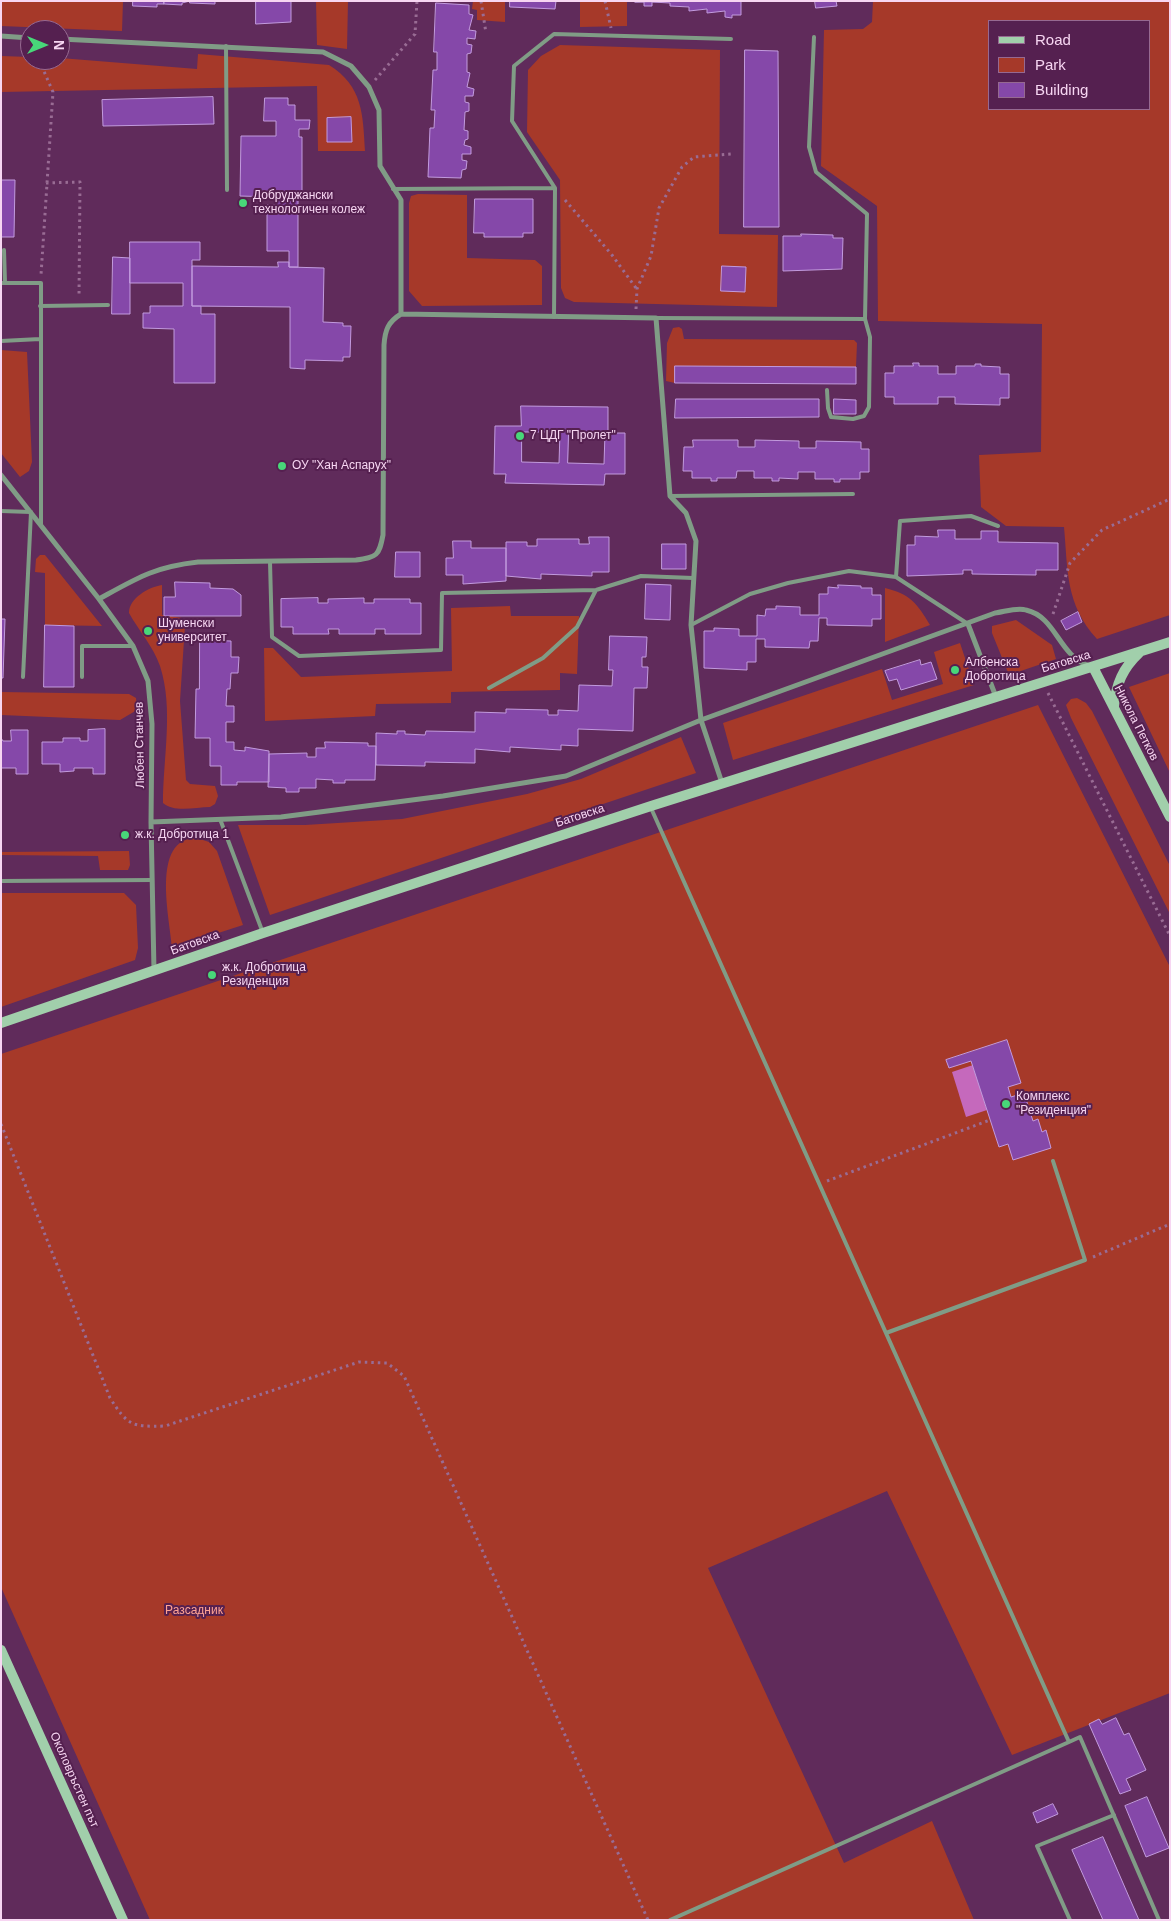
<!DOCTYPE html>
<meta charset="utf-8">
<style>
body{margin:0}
#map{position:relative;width:1171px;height:1921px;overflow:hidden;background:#602b5b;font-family:Arial,sans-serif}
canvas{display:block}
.frame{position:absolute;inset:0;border:2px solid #f7d6f2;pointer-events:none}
.legend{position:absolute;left:988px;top:20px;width:162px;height:90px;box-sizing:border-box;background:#552050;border:1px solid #966991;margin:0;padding:6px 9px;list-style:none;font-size:15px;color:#f7d6f2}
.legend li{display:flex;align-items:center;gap:10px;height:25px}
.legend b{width:25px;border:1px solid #966991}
.north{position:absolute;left:20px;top:20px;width:50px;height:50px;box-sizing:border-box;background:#552050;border:1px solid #966991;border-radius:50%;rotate:90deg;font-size:14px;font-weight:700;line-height:20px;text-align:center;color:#f7d6f2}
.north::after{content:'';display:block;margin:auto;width:18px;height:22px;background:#48d779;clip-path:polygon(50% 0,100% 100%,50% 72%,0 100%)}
</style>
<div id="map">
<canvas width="1171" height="1921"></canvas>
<div class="frame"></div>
<ul class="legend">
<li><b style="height:6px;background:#a1cfab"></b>Road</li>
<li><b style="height:14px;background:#a63929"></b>Park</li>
<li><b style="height:14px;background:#8548a9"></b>Building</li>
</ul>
<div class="north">N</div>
</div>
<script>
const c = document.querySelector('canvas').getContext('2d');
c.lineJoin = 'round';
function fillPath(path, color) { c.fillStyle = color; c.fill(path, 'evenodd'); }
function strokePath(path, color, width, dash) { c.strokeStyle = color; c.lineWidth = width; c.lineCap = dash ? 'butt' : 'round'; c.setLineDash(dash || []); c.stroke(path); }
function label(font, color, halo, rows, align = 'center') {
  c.font = font + ' Arial,sans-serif'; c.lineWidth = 4; c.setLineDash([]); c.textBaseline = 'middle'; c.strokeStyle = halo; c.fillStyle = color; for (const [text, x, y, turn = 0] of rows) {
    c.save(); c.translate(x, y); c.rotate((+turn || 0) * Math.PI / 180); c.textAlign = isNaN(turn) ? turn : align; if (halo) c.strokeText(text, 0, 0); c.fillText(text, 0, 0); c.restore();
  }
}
fillPath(new Path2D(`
 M1 1H123L122 31 1 26Z
 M316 1H348L347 49 317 45Z
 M473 1H505V22L477 20V10L472 9Z
 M580 1H627V26L580 27Z
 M873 1H1170V615L1097 639C1065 604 1068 570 1064 527L1006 526 981 507 979 455 1041 452 1042 324 878 321 877 206 821 166 824 30 863 29 872 22ZM990 21H1150V109H990Z
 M560 45 720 50 719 234 778 235 777 307 574 302 565 298 561 288 560 180 527 132 528 70 541 56Z
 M198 54 329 65C363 86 363 115 365 151H318L317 86 1 92V56L30 57V60H60V58L197 69Z
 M418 194 467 195V258L535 260 542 266V305L422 306 409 291V203L411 196Z
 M679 327 682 329 684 339 854 340 857 343 856 367 675 366V383L666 381 667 343 673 328Z
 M1 350 27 352 32 462 29 471 20 477 1 453Z
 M40 555H45L102 626 45 625V573L35 572 36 559Z
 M162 585V615L182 618 185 625 180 701 186 780 190 784 215 786 218 796 215 804 210 807C196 807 174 813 163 803 163 758 174 709 160 666 153 646 139 631 129 613 129 598 149 587 162 585Z
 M885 588C910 594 917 603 930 625L885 642Z
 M510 606 511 616H579L577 674 560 673V690L451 692V703L376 704 375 716 265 721 264 648H273L301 677 452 671 451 608Z
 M1016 620 1052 645 1056 659 1009 675 992 633V626Z
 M960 643 974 685 733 760 723 723 882 669 892 700 943 684 934 652Z
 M1170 673V773L1129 687Z
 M1 692 129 694 136 698 137 710 120 720 1 715Z
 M1077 698 1086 703 1092 711 1170 866V914L1071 718 1066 705 1071 699Z
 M1038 705 1170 967V1693L1012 1755 887 1491 708 1568 844 1863 932 1821 974 1920H150L1 1587V1054Z
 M681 737 696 773 270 915 238 825H305L402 819 527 794 581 779Z
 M197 838 209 842 217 851 243 925 172 948C170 918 150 838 197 838Z
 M129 851 130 865 128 870H100L98 856 1 855V852Z
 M1 893H124L136 905 138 948 135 960 1 1007Z`), '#a63929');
fillPath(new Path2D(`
 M973 1065 987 1110 966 1117 952 1072Z`), '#c569bc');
const building = new Path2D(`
 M133 1H164V4H157V7L133 6Z
 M164 1H190L182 3V5L164 4Z
 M190 1H215V4L190 3Z
 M256 1H291V22L256 24Z
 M510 1H556L555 9 510 7Z
 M741 1V15H732V18L725 17V11L707 13V9L689 11V7L670 6V3L652 2V6H644V2H635Z
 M815 1H836L837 6 816 8Z
 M436 3 469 5V14L473 15 469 30 476 31 475 39 467 38V44L472 45 471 53 467 54V72L470 73 467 87 474 89 473 96H465V102L469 103V111L465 112 464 130 468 131V139L465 140 464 145 471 147V154H462V160L467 161 466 169 462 170 461 178 428 177 430 128H434L435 110H431L433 70H437V52H434Z
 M745 50 778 51 779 227H744Z
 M213 97 214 124 103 126 102 100Z
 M265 98H288V105H295V120H310L309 129H299V137H302V197H298V267H289V251H267V205H276V197L240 196 241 136H276V121H264Z
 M351 117 352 142H327V118Z
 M1 180H15L14 237H1Z
 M475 199H533V233H523V237H484V233H474Z
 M801 234 833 235V238H843L842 269 783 271V236H801Z
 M130 242H200V260H192V306H201V314H215V383H174V329L143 328V313H150V306H183V283H130Z
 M113 257 130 258V314H112Z
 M278 262H289V267L324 268 323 322 343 323V326H351L350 357H343V361L305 360V369L290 368V307L192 306V266L278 267Z
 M722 266 746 267 745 292 721 291Z
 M913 363H919V366H938V374H956V366H975V364H981V366L1000 367V374H1009V398H1000V405L955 404V397H938V404H894V397H885V373H894V366H913Z
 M675 366 856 367V384L675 383Z
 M676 399H819V417L675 418Z
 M834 399 856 400V414H834Z
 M521 406 608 407V433H625V474H605L604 485 505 483 506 474H494L495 426H521ZM522 432H560L559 463 522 462ZM569 432 605 433 604 464 568 463Z
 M693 440H738V447H755V440L799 441V448H816V441L861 442V449H869V472H860V479H840V482H834V479H815V472H798V479L779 478V481H772V478H754V471H737L736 478H717V481H711V478H692V471H683L684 447H693Z
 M938 530H955V539H981V531H998V542L1058 543V570H1036V575L972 574V570H963V574L907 576V545H915V536L938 537Z
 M589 537H609V572H592V576L541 574V579L506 576V542H527V546H537V539H579V544H589Z
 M453 541H471V548H506V581L463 584V575H446V558H453Z
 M662 544H686V569H662Z
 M396 552H420V577H395Z
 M175 582 210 583V588L233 589 241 595V616H164V597H175Z
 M646 584 671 585 670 620 645 619Z
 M838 585 861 586V588H872V595H881V619H872V626L827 625V618H819L818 641H810L809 648 765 647V639H756V662H747V670L704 668V631H714V628L739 629V636H757V615L765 616 766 609H776V606L800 607V615H819V594H828V587L838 588Z
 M318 598V603H328V599L364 598V603H374V599H410V603H421V634H385V629H375V634H339V629H328L329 634H293V627H281V599Z
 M1078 612 1082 622 1066 630 1061 621Z
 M1 619H5L3 678H1Z
 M45 625 74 626V687H44Z
 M610 636 647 637 646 657H642V667H648L647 688H634L633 731 578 729V746L561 745V750L510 747V752L475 749V763L425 762V766L376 765V733L397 734V731H405V734L425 735 426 731 475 732V712L506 713V709L548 710V715H558V710L578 711 579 685 612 686 613 670H609Z
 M200 640 231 641V657H239L238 673H231L230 689H227L226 706H234V722H226V742H234V750L245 751V747L269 751V782H237V785H221V766H210V738H195L196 689H199Z
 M920 660 921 665 931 662 937 679 901 690 897 679 889 681 885 671Z
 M105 729V774H93V768H74V771L60 772V764H42V742H63V738H80V741H88V730Z
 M11 730H28V774H16V768H1V738L3 741H11Z
 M325 742 368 743V746H376L375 780H345V783H333V780L316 779V788H299V792H286V788L268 787 269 754 307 753V757H316V748H325Z
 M1007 1040 1021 1083 1008 1087 1011 1097 1024 1093 1033 1121 1038 1119 1042 1132 1046 1130 1051 1148 1013 1160 1008 1144 999 1147 971 1061 949 1068 946 1060Z
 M1116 1718 1124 1735 1129 1733 1146 1770 1126 1779 1131 1790 1120 1794 1089 1724 1099 1719 1102 1724Z
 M1147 1797 1169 1848 1146 1857 1125 1806Z
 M1053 1804 1058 1814 1037 1823 1033 1813Z
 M1103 1837 1139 1920H1103L1072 1850Z`);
fillPath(building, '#8548a9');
strokePath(building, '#c29bde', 1);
strokePath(new Path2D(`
 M481 1 486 33
 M605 1 611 28
 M39 60 53 92 41 275
 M375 80 415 34 417 1
 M46 183 80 182 79 297
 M565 200 612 255 636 288
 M636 309 637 289 651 256 659 208 682 167 694 157 731 154
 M1053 614 1070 563 1102 530 1170 499
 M1048 693 1170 936
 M1 1124 110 1398C128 1426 132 1427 165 1426L359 1362 387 1363 404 1376 648 1920
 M827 1181 990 1120
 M1093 1257 1170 1224`), '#996c94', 3, [2.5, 4]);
strokePath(new Path2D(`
 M226 46 227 190
 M393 189 555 188
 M4 250 5 283
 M1 283H41V525
 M40 306 108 305
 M554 317 555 188 512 121 514 66 554 34 731 39
 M656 318 865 319 867 214 816 172 809 147 814 37
 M1 341 40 339
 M827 390 828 408 831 417 853 419 864 416 869 407 870 337 865 319
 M670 496 853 494
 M1 511 31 512 23 677
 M270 562 272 637 299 656 441 650 442 593 596 590 641 576 693 578
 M896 577 900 521 971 516 998 526
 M691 625 750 594 788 583 849 571 896 577 968 624
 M82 677V646H133
 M489 688 543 658 577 627 596 590
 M651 808 1069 1742 1080 1737 1159 1920
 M220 819 263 933
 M1 881 152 880
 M886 1333 1085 1260 1053 1161
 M670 1920 1069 1742
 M1070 1920 1037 1846 1114 1815`), '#809c86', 4);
strokePath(new Path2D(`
 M1 36 30 38
 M60 39 323 52 351 66 369 87 379 110 380 166 401 200V314
 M1 475 99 599 133 646 148 681 152 724 151 822 154 971
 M99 599C137 578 154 567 198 562L356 560C377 557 379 556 383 535L384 345C385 330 388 322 401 314L656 318 670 496 686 513 696 541 691 625 701 720 722 783
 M968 624 996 697
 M151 822 281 817 443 796 566 776 701 720 995 613C1004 612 1017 607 1026 610 1057 617 1058 656 1090 666`), '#809c86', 5);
strokePath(new Path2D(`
 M1093 667 1170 817
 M1114 706C1116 684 1123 668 1139 653
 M1 1023 263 933 651 806 1170 642
 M1 1650 123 1920`), '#a1cfab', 10);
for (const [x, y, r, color] of [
 [243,203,5,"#48d779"],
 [520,436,5,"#48d779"],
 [282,466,5,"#48d779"],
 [148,631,5,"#48d779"],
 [955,670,5,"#48d779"],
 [125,835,5,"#48d779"],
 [212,975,5,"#48d779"],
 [1006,1104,5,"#48d779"]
]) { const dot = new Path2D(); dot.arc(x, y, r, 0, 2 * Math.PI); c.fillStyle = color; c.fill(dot); strokePath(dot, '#552050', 2); }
label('12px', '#f7d6f2', '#552050', [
 ["Добруджански",253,196],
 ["технологичен колеж",253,210],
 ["7 ЦДГ \"Пролет\"",530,436],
 ["ОУ \"Хан Аспарух\"",292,466],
 ["Шуменски",158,624],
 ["университет",158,638],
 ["Албенска",965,663],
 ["Добротица",965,677],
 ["ж.к. Добротица 1",135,835],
 ["ж.к. Добротица",222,968],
 ["Резиденция",222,982],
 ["Комплекс",1016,1097],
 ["\"Резиденция\"",1016,1111]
], 'left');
label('12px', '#f7d6f2', '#552050', [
 ["Батовска",1066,662,-17],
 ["Никола Петков",1136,723,63],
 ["Любен Станчев",140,745,-91],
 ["Батовска",580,816,-18],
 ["Батовска",195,943,-20],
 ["Околовръстен път",74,1780,66]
]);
label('12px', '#ffa393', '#552050', [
 ["Разсадник",194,1611]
]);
</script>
